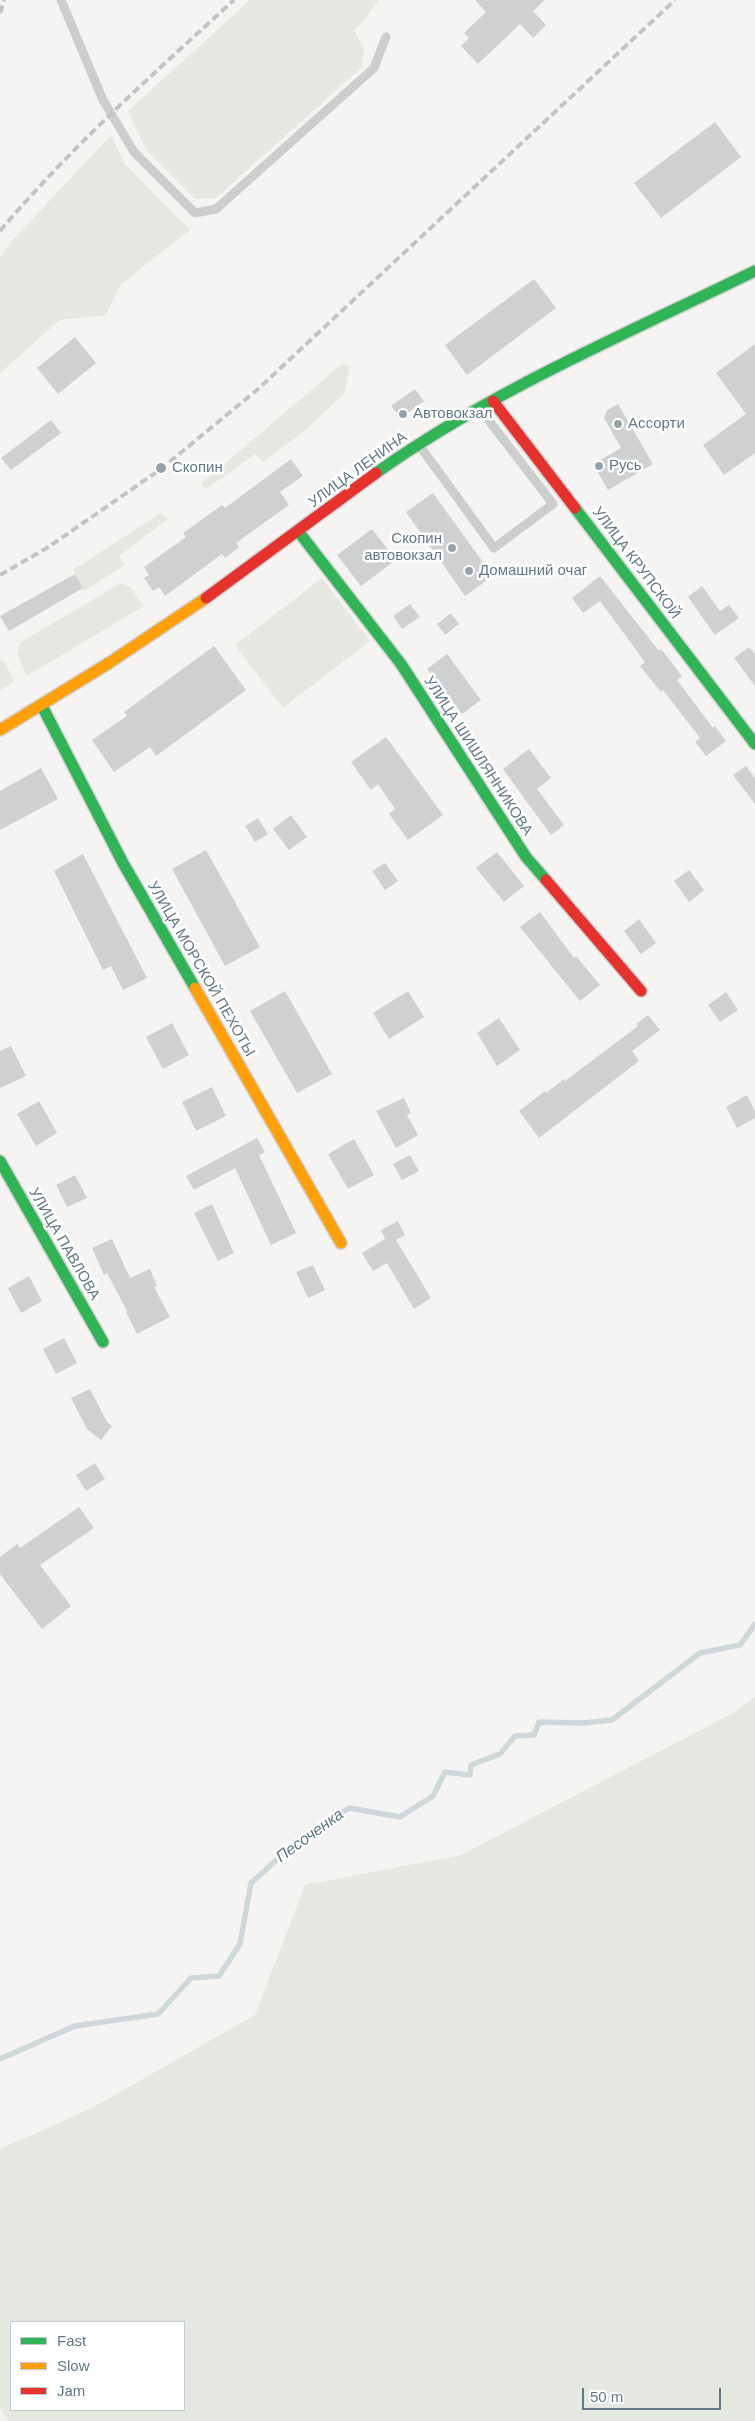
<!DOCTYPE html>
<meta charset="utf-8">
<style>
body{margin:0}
#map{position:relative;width:755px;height:2421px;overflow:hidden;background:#f5f4f2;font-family:Arial,sans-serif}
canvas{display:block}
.legend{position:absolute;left:10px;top:2321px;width:175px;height:90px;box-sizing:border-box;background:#fff;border:1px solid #c0c9ce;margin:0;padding:6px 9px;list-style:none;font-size:15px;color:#627985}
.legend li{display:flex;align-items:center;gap:10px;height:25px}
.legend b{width:25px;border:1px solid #c0c9ce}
.scale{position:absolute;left:582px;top:2388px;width:139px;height:22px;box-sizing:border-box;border:2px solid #627985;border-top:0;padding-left:6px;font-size:15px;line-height:18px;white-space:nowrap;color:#627985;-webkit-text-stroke:4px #fff;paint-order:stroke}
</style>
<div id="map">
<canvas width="755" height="2421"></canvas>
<ul class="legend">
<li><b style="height:6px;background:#30b455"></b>Fast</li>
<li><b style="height:6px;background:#ff9f0a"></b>Slow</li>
<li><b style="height:6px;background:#e5322d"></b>Jam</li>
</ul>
<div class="scale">50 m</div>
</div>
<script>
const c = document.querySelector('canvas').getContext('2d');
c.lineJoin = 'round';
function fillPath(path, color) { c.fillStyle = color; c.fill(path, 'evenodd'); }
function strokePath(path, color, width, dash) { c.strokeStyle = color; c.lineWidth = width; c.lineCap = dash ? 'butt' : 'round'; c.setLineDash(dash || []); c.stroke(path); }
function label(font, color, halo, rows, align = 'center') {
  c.font = font + ' Arial,sans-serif'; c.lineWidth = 5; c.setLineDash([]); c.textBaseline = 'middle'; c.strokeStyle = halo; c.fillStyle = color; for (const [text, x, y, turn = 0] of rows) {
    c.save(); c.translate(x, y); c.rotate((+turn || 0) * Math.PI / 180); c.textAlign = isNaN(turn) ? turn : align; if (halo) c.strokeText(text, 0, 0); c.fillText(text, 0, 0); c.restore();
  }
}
fillPath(new Path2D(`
 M250 0H379L362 22 354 30 364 49 362 67 216 198 195 199 146 150 128 111Z
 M111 135 125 164 190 230 120 285 106 315 60 320 0 373V258L9 244Z
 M342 364 350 366 344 394 302 433 263 462 255 454 206 489 201 484Z
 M161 513 168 519 119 556 125 565 84 591 73 570Z
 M322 578 370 641 283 708 235 645Z
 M121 583 130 587 144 606 27 676 17 654 21 642Z
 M0 660 5 662 14 682 0 690Z
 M755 1697V2421H8L0 2408V2149L90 2109 255 2015 305 1885 461 1855 735 1712ZM11 2322H184V2410H11Z`), '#e4e8e0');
strokePath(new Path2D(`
 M0 2059 75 2026 158 2014 191 1978 219 1976 240 1944 251 1883 295 1843 349 1808 400 1817 433 1796 445 1772 470 1775 471 1765 500 1754 515 1736 534 1735 539 1722 583 1723 612 1720 700 1653 740 1645 755 1624`), '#ced7da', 5.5);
fillPath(new Path2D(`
 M475 0H545L533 11 546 25 533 38 520 24 478 64 461 46 469 38 464 33 486 12Z
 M715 122 741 157 661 218 634 183Z
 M534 279 556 308 467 375 445 345Z
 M75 337 96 363 58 394 37 368Z
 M755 344V453L724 475 703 445 746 414 716 373Z
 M415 389 424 401 401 418 391 406Z
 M618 404 653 464 608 490 593 464 621 448 604 418 607 410Z
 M51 420 61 433 11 470 1 458Z
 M291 459 303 476 280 492 289 505 236 543 239 547 225 558 222 554 165 596 159 587 153 591 144 578 149 575 144 567 186 537 183 533 222 505 225 508Z
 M433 493 493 576 465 596 406 512Z
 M372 529 396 560 361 586 337 555Z
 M75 574 83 588 9 631 0 616Z
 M600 576 659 651 661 649 682 676 677 680 713 728 715 726 726 741 706 756 695 742 700 738 663 690 661 692 640 666 645 662 600 601 583 613 572 598Z
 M702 586 720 611 729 605 739 618 715 635 688 597Z
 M410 604 420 617 402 629 393 616Z
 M451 613 459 624 445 635 437 624Z
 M214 646 246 690 156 756 150 747 114 772 92 740 127 716 124 712Z
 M749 647 755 654V686L734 658Z
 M447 654 481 700 462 714 427 669Z
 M386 737 443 815 408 840 389 814 395 809 378 784 371 790 351 762Z
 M529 749 551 778 537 789 564 825 551 835 503 769Z
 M746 766 755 778V804L733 775Z
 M41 768 58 799 0 830V791Z
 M291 815 307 837 289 850 273 829Z
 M258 818 268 834 255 842 245 826Z
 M206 850 260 947 225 966 172 869Z
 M497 852 524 886 504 902 476 868Z
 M83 854 147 978 123 990 111 966 103 970 54 871Z
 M385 863 398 881 385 890 372 871Z
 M689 870 704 890 689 902 674 881Z
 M540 912 574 958 576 956 600 985 580 1001 520 927Z
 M639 919 656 943 641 954 624 931Z
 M285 991 332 1074 297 1093 250 1011Z
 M408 991 424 1017 389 1039 373 1013Z
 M726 992 738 1010 720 1022 708 1005Z
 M648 1015 660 1030 632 1051 639 1061 539 1138 519 1111 545 1091 546 1093 564 1079 565 1081 638 1026 636 1024Z
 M499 1018 520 1050 497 1066 477 1033Z
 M172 1023 189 1055 163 1069 146 1037Z
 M11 1046 26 1076 0 1088V1051Z
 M212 1087 226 1116 196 1131 182 1102Z
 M747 1095 755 1111V1118L737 1128 726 1107Z
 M404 1098 411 1113 407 1115 418 1135 396 1148 376 1111Z
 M39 1101 57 1133 36 1146 17 1114Z
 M257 1138 265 1152 259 1155 296 1233 271 1245 235 1168 194 1190 186 1176Z
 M354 1139 374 1175 348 1189 328 1154Z
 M410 1155 419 1171 402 1180 393 1164Z
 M75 1175 87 1198 67 1207 56 1185Z
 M212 1204 234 1253 218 1261 194 1213Z
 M398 1221 405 1235 396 1240 431 1298 414 1309 387 1263 373 1271 362 1253 385 1239 381 1230Z
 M112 1239 130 1278 150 1269 157 1286 154 1287 170 1317 137 1334 126 1312 127 1311 107 1273 104 1275 92 1248Z
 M313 1265 325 1290 308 1298 296 1272Z
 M29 1276 42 1301 21 1313 8 1288Z
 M64 1338 77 1363 56 1374 43 1349Z
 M90 1389 107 1422 112 1426 101 1440 87 1429 71 1398Z
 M95 1463 105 1479 86 1491 76 1475Z
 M79 1507 94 1528 40 1565 71 1606 42 1629 0 1574V1557L17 1544 20 1548Z`), '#cfd0d0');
const fast = new Path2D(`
 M376 473C493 390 626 334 755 271
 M575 508 755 744
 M298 531 401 664 526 857 546 880
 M42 706 123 863 195 988
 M0 1161 103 1342`);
const slow = new Path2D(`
 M0 730 109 663 206 598
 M195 988 341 1243`);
const jam = new Path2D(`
 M493 401 575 508
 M206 598 376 473
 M546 880 641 991`);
strokePath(fast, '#d0d1d2', 14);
strokePath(slow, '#d0d1d2', 14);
strokePath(jam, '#d0d1d2', 14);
strokePath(new Path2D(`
 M61 0 103 100 134 152 195 213 216 209 374 68 386 37
 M419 445 494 548 553 504 480 409`), '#cccece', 9);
strokePath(fast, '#30b455', 11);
strokePath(slow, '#ff9f0a', 11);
strokePath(jam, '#e5322d', 11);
strokePath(new Path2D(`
 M0 13 4 0
 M0 231C71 147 153 74 234 0
 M0 575 47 548 161 469 257 390 675 0`), '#c2c4c4', 4, [8, 4]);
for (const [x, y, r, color] of [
 [403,414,5,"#95a4ab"],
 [618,424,5,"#95a4ab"],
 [599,466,5,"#95a4ab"],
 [161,468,6,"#95a4ab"],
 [452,548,5,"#95a4ab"],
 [469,571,5,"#95a4ab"]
]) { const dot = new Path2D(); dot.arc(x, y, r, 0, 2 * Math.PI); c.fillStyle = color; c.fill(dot); strokePath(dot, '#fff', 2); }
label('15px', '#627985', '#fff', [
 ["Автовокзал",413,414],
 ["Ассорти",628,424],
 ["Русь",609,466],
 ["Скопин",172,468],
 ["Скопин",442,539,"right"],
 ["автовокзал",442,556,"right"],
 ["Домашний очаг",479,571]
], 'left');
label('15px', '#627985', '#fff', [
 ["УЛИЦА ЛЕНИНА",358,470,-36],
 ["УЛИЦА КРУПСКОЙ",636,563,53],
 ["УЛИЦА ШИШЛЯННИКОВА",478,756,57],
 ["УЛИЦА МОРСКОЙ ПЕХОТЫ",201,969,60],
 ["УЛИЦА ПАВЛОВА",64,1244,60]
]);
label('italic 16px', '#58767c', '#fff', [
 ["Песоченка",310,1836,-36]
]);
</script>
